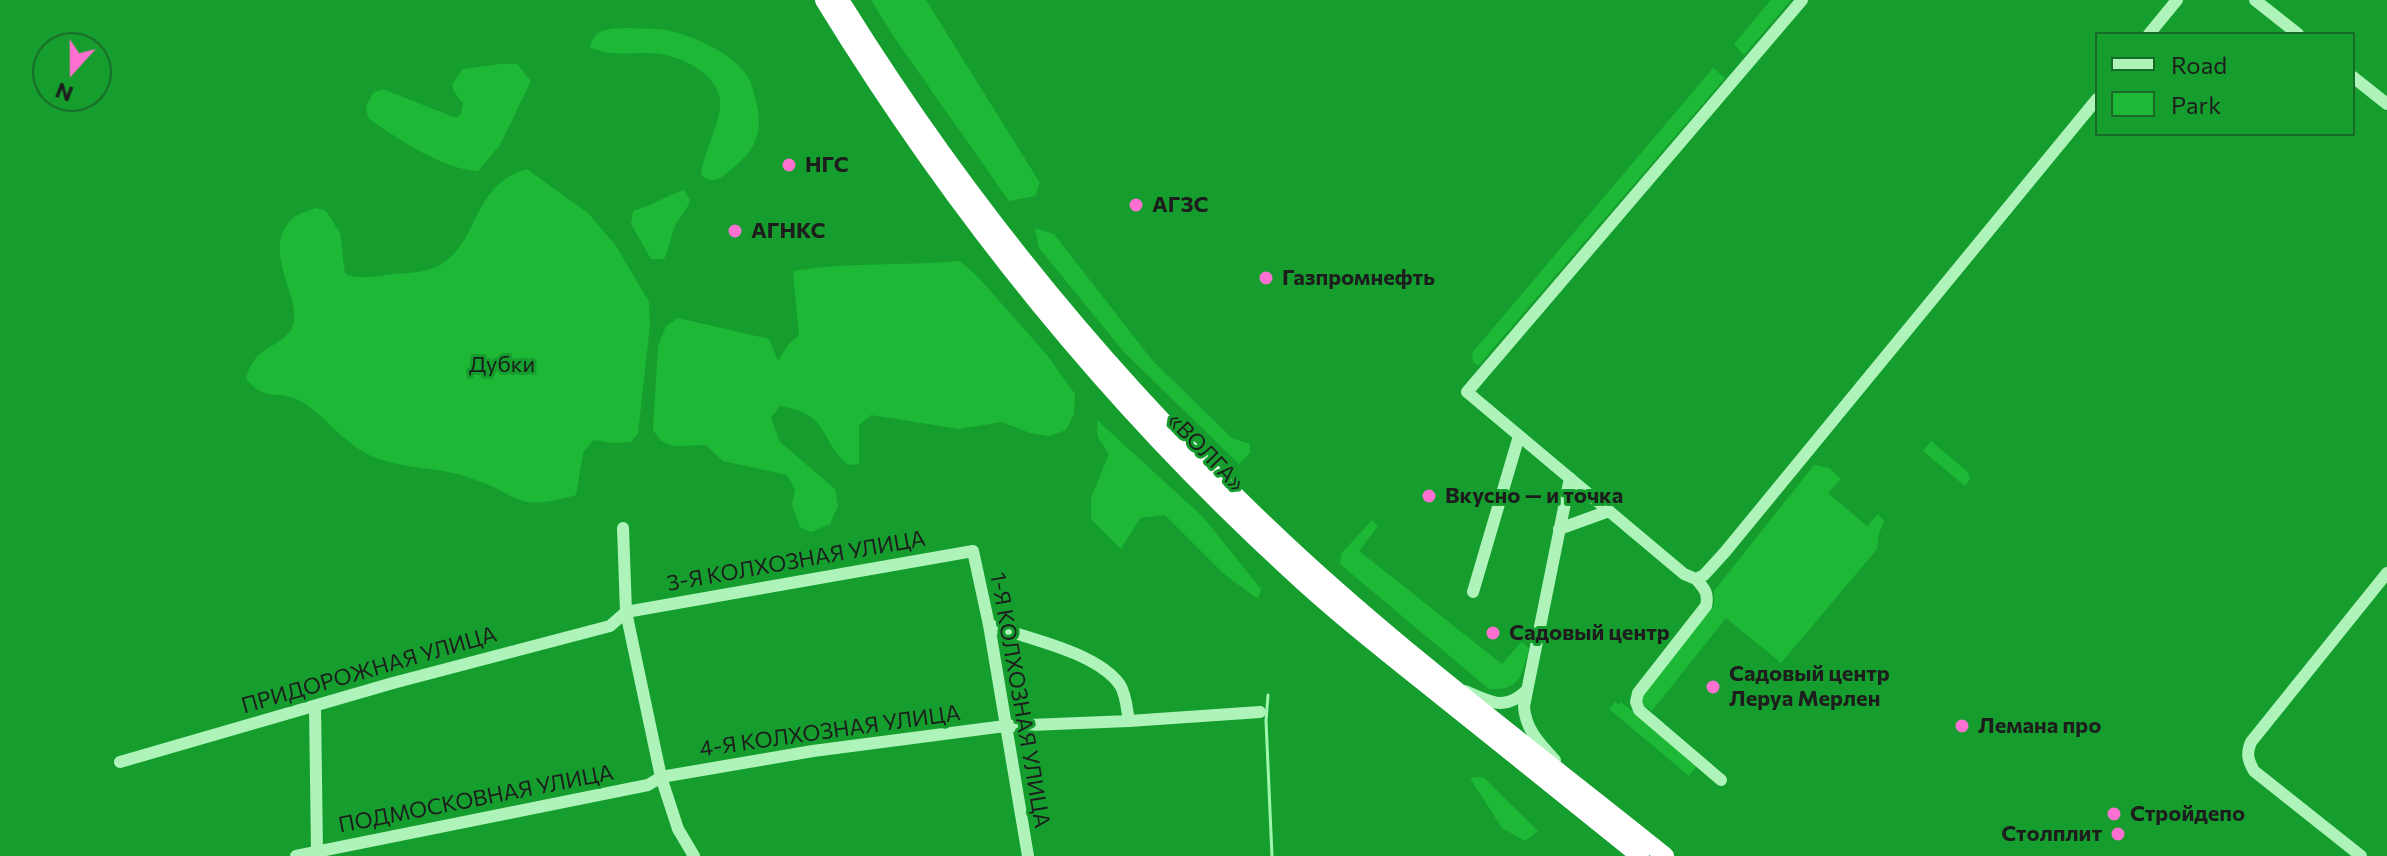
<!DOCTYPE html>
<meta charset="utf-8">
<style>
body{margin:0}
#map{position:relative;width:2387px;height:856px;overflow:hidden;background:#159e2e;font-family:Commissioner,sans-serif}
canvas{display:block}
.legend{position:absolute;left:2095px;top:32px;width:260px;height:104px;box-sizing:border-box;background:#159e2e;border:2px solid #186a27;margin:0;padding:10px 14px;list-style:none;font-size:24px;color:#1d1d1d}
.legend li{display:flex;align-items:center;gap:16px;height:40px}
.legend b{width:40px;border:2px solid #186a27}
.north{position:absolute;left:32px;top:32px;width:80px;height:80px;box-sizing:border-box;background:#159e2e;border:2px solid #186a27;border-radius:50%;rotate:201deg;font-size:22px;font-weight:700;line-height:32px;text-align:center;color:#1d1d1d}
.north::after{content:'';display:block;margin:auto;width:28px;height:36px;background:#ff70d0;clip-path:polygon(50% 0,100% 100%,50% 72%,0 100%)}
</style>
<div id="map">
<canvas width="2387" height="856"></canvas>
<ul class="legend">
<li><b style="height:10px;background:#aef3b9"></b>Road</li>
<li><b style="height:22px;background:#1eb837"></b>Park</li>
</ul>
<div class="north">N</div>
</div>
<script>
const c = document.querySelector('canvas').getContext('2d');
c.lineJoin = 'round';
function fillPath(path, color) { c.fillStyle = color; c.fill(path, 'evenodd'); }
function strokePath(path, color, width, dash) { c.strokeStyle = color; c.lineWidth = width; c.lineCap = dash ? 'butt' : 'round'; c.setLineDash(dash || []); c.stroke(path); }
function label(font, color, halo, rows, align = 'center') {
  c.font = font + ' Commissioner,sans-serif'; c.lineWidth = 6; c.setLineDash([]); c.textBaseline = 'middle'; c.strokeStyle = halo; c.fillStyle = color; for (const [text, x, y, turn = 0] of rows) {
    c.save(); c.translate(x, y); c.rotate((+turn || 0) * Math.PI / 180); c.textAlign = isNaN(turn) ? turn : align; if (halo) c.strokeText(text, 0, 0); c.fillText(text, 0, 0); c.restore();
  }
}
fillPath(new Path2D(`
 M871 0H926L1040 183 1035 196 1009 201 896 40Z
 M1771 0H1791L1744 55 1734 44Z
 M628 28C642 29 657 28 671 31 699 38 728 52 746 74 751 80 753 90 755 97 764 128 758 148 733 168 722 177 714 186 701 175 704 152 716 132 720 109 724 81 694 63 670 56 643 48 615 60 590 47 595 27 610 29 628 28Z
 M500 64H517L531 81 500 145 478 171C444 170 396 138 368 118L366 106 373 93 383 89 456 118 461 114 463 103 454 92 452 84 463 69Z
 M1713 68 1725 78 1478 366 1473 362 1472 353Z
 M527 169 589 214 616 246 649 302 650 325 638 433 631 442 614 443 593 440 583 453 576 495C562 499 543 504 528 502 515 500 501 490 489 485 476 480 462 474 448 472 422 467 389 466 365 453 342 440 326 418 304 403 280 387 265 405 246 378 256 344 277 350 291 330 308 303 257 251 293 218 298 214 308 211 315 208L326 211 340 233 345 274C360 280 377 276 394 274 409 273 429 272 442 264 481 238 472 185 527 169Z
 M684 190 690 200C687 211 681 215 676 224 670 235 670 248 664 259H651L631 224 633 211C651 206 666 196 684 190Z
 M1035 228 1054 234 1152 360 1232 438 1250 444V453L1239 464 1124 352 1039 248Z
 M960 261 978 277 1047 355 1075 394 1074 414 1066 430 1049 436 1030 433 1002 422 959 429 871 415 859 425V464L848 465C818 438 830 414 780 406L771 418 780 442 835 489 838 506 830 524 811 532 800 527 792 505 795 489 787 475 723 461 706 445 673 446 661 441 653 430 658 346 666 326 678 318 769 339 778 361 788 345 799 335 793 271C848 262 904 266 960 261Z
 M1097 420 1203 517 1261 589 1258 599 1224 574 1165 515 1140 518 1121 549 1091 519V498L1109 454 1098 437Z
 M1931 441 1968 472 1970 479 1965 486 1923 451Z
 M1814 465 1829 468 1841 479 1828 493 1867 526 1878 514 1884 521 1878 536 1877 549 1781 663 1726 618 1652 711 1641 703 1643 695 1714 605V591Z
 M1372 520 1378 526 1359 551 1502 664 1522 641 1529 649C1522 674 1520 691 1489 689L1340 564 1341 554Z
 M1615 702 1618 705 1621 702 1698 765 1689 776 1609 709Z
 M1483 777 1538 831 1525 841 1502 828 1470 778Z`), '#1eb837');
strokePath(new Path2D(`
 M1268 695 1266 721 1272 856`), '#a0f6ad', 3);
strokePath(new Path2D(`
 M1802 0 1467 392 1684 574 1696 579 1704 575 1725 552 2097 99
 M2255 0 2298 34
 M2149 34 2177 0
 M2353 77 2387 104
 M623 528 626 612 661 777 678 829 694 856
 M1559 529 1609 511
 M1696 579C1704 588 1709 593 1706 606L1638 693 1636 702 1639 710 1721 780
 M1473 592 1519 436
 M989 625C1026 638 1097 652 1120 685 1126 694 1127 710 1129 721
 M1465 691C1492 702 1504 712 1527 690
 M315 706 317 851
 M1555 760C1540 744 1525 729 1524 706L1570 478
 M120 762 393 683 610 626 626 612 973 551 989 625 1028 856
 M296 856 648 785 661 777 813 751 1005 726 1129 721 1260 712
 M2361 856 2254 771C2248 760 2246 754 2251 742L2387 573`), '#aef3b9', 12);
strokePath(new Path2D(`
 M824 0C952 209 1108 403 1289 569 1336 613 1387 653 1437 693 1505 747 1573 802 1640 856
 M840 0C964 200 1115 385 1287 545 1406 656 1538 754 1665 856`), '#fff', 18);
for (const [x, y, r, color] of [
 [789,165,8,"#ff70d0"],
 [1136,205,8,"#ff70d0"],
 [735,231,8,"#ff70d0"],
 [1266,278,8,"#ff70d0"],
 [1429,496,8,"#ff70d0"],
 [1493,633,8,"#ff70d0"],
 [1713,687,8,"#ff70d0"],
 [1962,726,8,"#ff70d0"],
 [2114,814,8,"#ff70d0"],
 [2118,834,8,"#ff70d0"]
]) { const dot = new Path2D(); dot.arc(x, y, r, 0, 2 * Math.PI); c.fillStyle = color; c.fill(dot); strokePath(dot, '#159e2e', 3); }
label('bold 22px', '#1d1d1d', '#159e2e', [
 ["НГС",805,165],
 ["АГЗС",1152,205],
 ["АГНКС",751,231],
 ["Газпромнефть",1282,278],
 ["Вкусно — и точка",1445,496],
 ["Садовый центр",1509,633],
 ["Садовый центр",1729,674],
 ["Леруа Мерлен",1729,699],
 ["Лемана про",1978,726],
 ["Стройдепо",2130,814],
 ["Столплит",2102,834,"right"]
], 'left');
label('22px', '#1b1d1b', '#159e2e', [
 ["Дубки",502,365]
]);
label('22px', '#1d1d1d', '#159e2e', [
 ["«ВОЛГА»",1206,452,46],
 ["3-Я КОЛХОЗНАЯ УЛИЦА",796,561,-10],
 ["ПРИДОРОЖНАЯ УЛИЦА",369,670,-16],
 ["1-Я КОЛХОЗНАЯ УЛИЦА",1020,700,80],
 ["4-Я КОЛХОЗНАЯ УЛИЦА",830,731,-8],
 ["ПОДМОСКОВНАЯ УЛИЦА",476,799,-11]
]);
</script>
